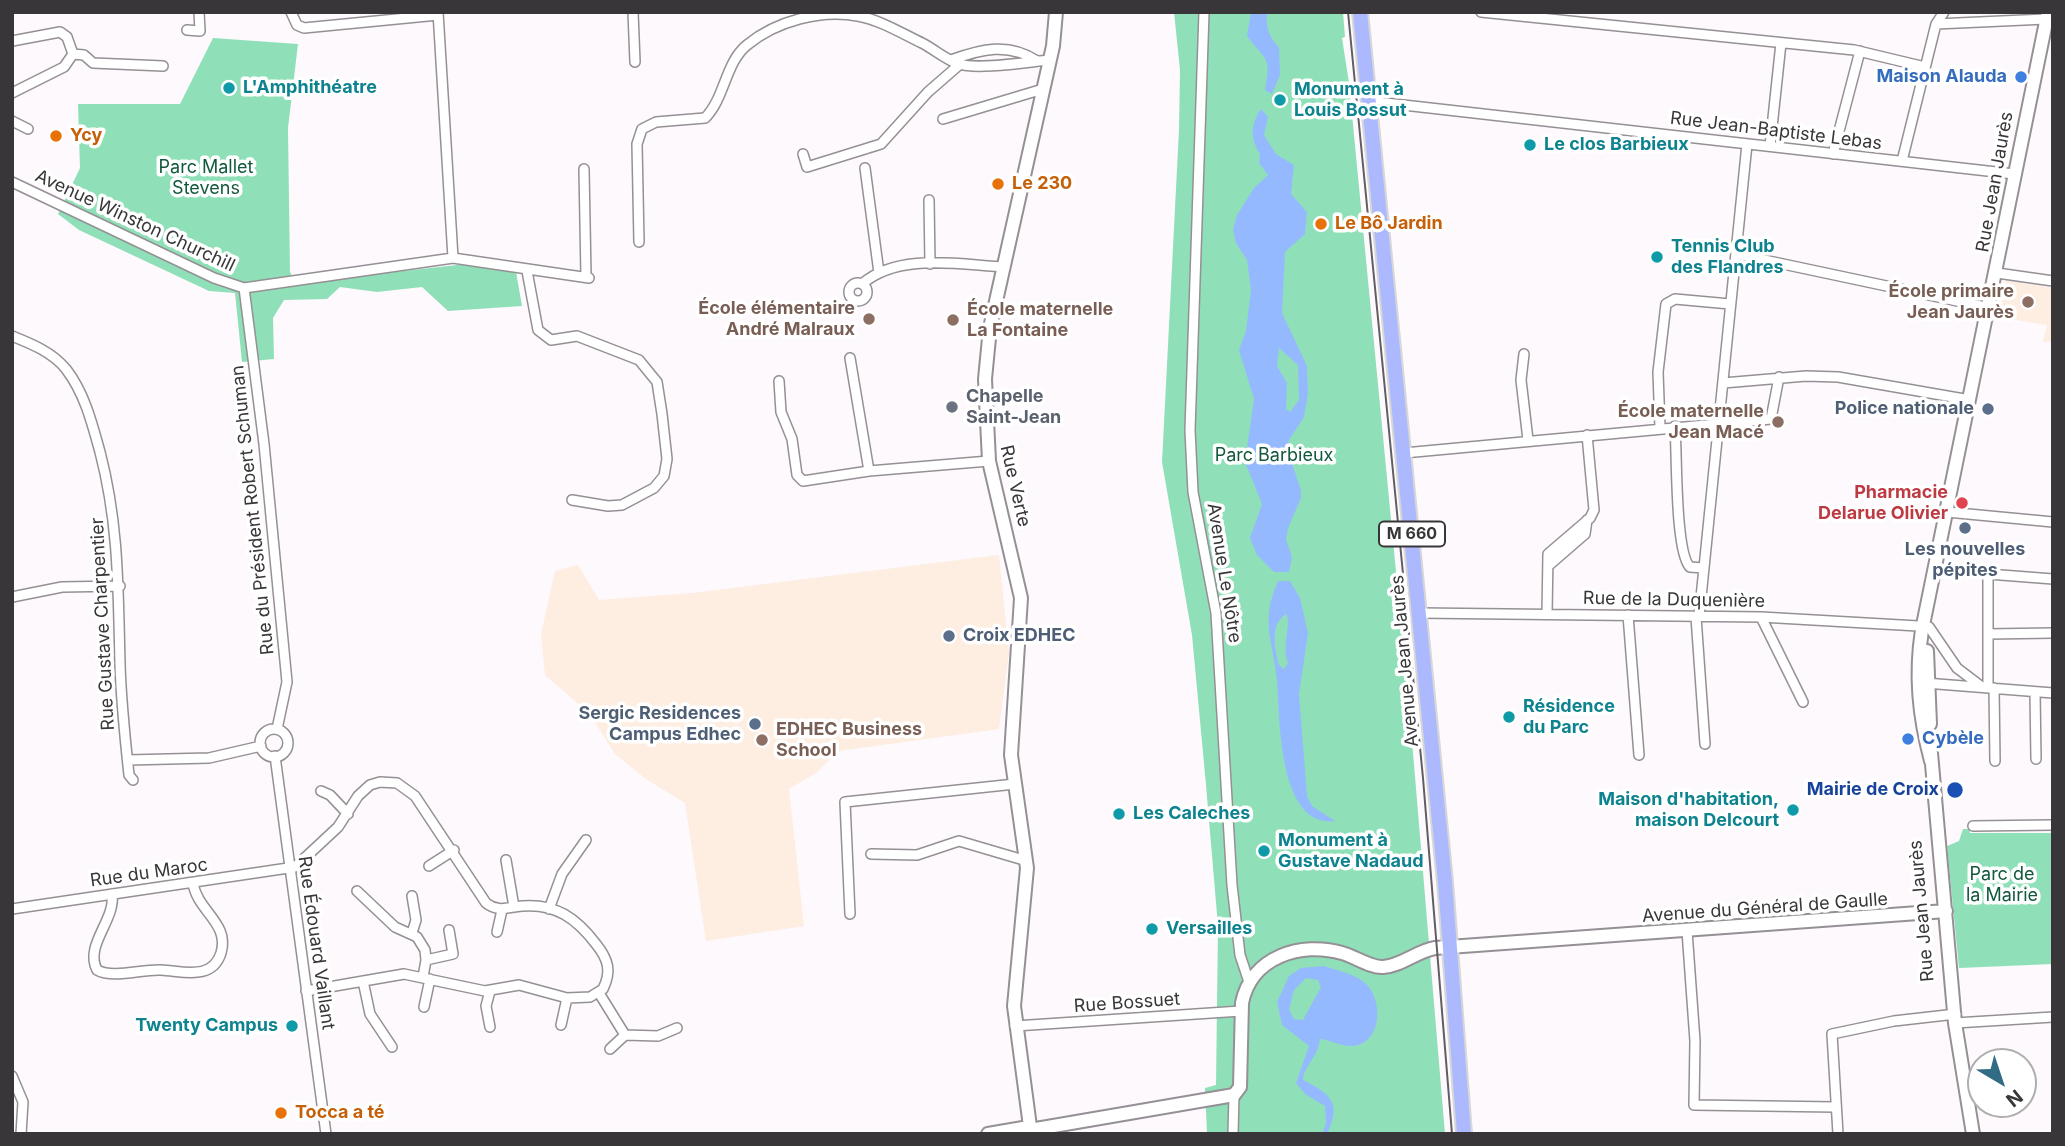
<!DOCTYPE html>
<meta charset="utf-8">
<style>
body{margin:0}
#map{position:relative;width:2065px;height:1146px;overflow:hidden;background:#fdf9fd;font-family:Inter,sans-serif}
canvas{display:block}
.frame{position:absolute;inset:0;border:14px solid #383638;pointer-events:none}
.north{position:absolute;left:1967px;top:1048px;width:70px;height:70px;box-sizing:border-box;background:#fff;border:2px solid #afafaf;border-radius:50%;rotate:141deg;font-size:19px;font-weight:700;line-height:28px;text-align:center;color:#383638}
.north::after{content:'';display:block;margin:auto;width:24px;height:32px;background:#316c84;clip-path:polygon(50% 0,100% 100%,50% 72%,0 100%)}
</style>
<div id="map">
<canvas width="2065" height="1146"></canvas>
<div class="frame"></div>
<div class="north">N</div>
</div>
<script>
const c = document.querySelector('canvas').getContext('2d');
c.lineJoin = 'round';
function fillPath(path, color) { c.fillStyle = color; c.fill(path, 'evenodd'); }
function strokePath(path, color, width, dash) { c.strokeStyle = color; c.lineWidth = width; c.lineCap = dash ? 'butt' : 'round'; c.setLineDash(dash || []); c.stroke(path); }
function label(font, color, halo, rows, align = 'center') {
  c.font = font + ' Inter,sans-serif'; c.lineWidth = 7; c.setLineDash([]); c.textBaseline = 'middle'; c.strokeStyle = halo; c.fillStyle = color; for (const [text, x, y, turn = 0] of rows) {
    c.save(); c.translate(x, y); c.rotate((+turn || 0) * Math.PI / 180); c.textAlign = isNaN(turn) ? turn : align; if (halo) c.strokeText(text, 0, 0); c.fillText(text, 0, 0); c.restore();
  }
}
fillPath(new Path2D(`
 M2006 280 2053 288V342H2043L2047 325 2000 317Z
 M999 555 1009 652 999 729 839 751 816 773 789 789 804 926 706 941 685 803 646 779 615 754 589 713 545 675 541 634 555 571 578 565 599 600 692 593Z`), '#feede1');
fillPath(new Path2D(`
 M1174 12H1343L1345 37 1342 38 1349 83 1410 717 1445 1134H1207L1205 1088 1216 1085 1218 926 1206 785 1192 635 1162 462 1179 130 1180 70Z
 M213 38 298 44 288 128 290 272 296 283 466 264 516 272 522 306 448 311 422 287 377 292 340 287 327 299 284 300 273 318 274 359 242 362 235 293 209 291 79 230 58 214 80 168 78 104H180Z
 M1963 829H1969L1970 833H2053V964L1959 968 1947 846 1959 841Z`), '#8fe0b8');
fillPath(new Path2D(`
 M1251 12H1268C1264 24 1270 39 1279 47L1280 75 1272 94 1265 90C1272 54 1265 61 1247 36Z
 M1261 109 1268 117 1264 135 1276 154 1294 165 1291 194 1307 212 1305 234 1285 252 1282 313 1307 366 1308 393 1304 417 1289 440 1287 449 1301 490V498L1288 528 1286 539 1292 557 1289 572H1274L1257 555 1250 538 1262 504 1245 462 1254 399 1239 350 1246 331 1251 290 1247 260 1236 243 1233 229 1237 215 1254 188 1268 175 1259 163 1260 154C1250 138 1250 125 1261 109ZM1279 348 1298 365 1299 400 1290 412 1286 409 1287 383 1277 366Z
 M1278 581H1290L1300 598 1308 633 1299 694 1307 796 1312 806 1335 821C1278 828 1280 719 1277 682 1274 641 1259 624 1278 581ZM1286 614C1292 625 1281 645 1288 663L1284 669 1279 665C1275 649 1269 625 1286 614Z
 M1324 966C1336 970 1351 973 1361 980 1384 994 1384 1043 1353 1046 1341 1047 1331 1040 1320 1039 1318 1058 1304 1065 1303 1080 1331 1094 1342 1103 1327 1134H1322L1326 1123 1325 1106 1305 1094 1296 1083 1309 1046 1282 1025 1277 1002 1289 976 1301 968ZM1306 978 1318 980 1321 987 1303 1020 1294 1019 1289 1010 1294 990Z`), '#95b9ff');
const street = new Path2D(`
 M291 12 297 25 304 28 438 15
 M438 12 453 258
 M633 12 635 62
 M1204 12 1190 430 1193 492 1216 613 1232 885 1240 955 1249 982
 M1481 12 1854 50 1925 67
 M1936 24 2046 19
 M187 30 200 31 199 12
 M12 41 60 32 67 37 73 54
 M951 60C981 49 1009 42 1037 61
 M12 93 64 67 73 54 84 55 93 63 163 66
 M1368 101 2014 174
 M943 119 1043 89
 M12 121 28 129
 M1770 146 1781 43
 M803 154 807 167 881 144 928 92 959 65
 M1833 154 1860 51
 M1902 161 1936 24 1944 12
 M865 168 879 273
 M584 169 586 276
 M12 182 214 278 244 288 453 258 589 278
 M929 200 930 264
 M639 242 637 144 642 129 656 122 705 118C725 98 725 63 747 45 776 21 821 9 858 16 880 20 901 33 922 43 934 49 946 60 959 64 977 70 1028 62 1049 60
 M1736 254 1990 308
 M527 271 538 330 551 340 577 336 639 360 657 382 662 414 667 459 664 476 654 488 622 505 608 506 572 500
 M1997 273 2053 281
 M849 292a9 9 0 1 1 18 0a9 9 0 1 1-18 0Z
 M862 284C899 252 960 265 1005 267
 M244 288 264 444 287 682 277 729
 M12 336C32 344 52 352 66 369 85 394 92 423 100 452 119 525 118 589 120 664 121 701 125 738 129 775L133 780
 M1524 354 1521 380 1528 440
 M850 358 869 471
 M779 381 781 412 792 439 797 475 803 481 869 471 989 461
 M1723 383 1806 376 1838 377 1970 400
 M1675 426C1677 452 1675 553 1690 567L1703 568
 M1660 428 1658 372 1666 304 1675 299 1730 304
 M1404 453 1771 419 1779 377
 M1947 512 2053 522
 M1548 566 1585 534 1587 520
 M12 597 62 587 120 586
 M1420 613 1761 617 1918 626 1929 627 1957 668 1982 687
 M1547 614 1548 554 1590 518 1594 510 1587 435
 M1628 615 1639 755
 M1696 617 1705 744
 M1699 617 1747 144
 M1761 617 1803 702
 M1988 634 2053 633
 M1925 683 2053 693
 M1988 687V574L2053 579
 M1994 688 1995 761
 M2035 692 2036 759
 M260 743a14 14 0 1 1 28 0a14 14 0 1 1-28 0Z
 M275 756 326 1134
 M128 760 209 758 261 746
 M321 791 330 795 348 814
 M1973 826 2053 825
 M871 854 917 855 959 841 1027 861
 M506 860 514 907
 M429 866 454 850
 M357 891 395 927 417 937 425 950 426 960
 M112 894C116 920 84 945 97 970 113 979 142 969 161 970 183 971 212 981 221 953 230 923 197 911 193 883
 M12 909 295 867 338 827 358 796 370 785 380 782 397 783 415 796 486 903C499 913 508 907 522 906 556 903 577 919 596 944 608 959 612 971 603 989L590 997 567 998 519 985 485 991 404 974 306 991
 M549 909 562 874 586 840
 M850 914 845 802 1015 784
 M1687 931 1695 1041 1694 1105 1835 1107
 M497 932 502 910
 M412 933 416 920 412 896
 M423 977 426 960 453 954 449 930
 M363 981 370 1014 392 1047
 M490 991 486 1006 490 1027
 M599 993 625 1035 658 1036 677 1028
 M424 1007 430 979
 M1955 1023 2053 1017
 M561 1025 567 998
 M1015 1026 1241 1011
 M610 1049 625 1035
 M12 1076 23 1102 21 1134
 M1233 1134 1234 1095
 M1838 1134 1832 1034 1894 1021 1956 1014`);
const secondary = new Path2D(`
 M1927 651 1930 724
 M1931 753 1955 1023 1973 1134
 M1931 761C1919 716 1915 675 1922 630L2048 12
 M988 1134 1023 1128 1030 1130 1234 1095 1240 1087 1242 1003C1251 957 1301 941 1342 953 1354 956 1371 968 1383 967 1401 966 1417 951 1435 948L1946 911
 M1031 1134 1014 1006 1027 868 1011 755 1021 598 989 461 985 379 990 328 1053 46 1056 12`);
const primary = new Path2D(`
 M1360 12 1445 882 1464 1134`);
strokePath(street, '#959095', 12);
strokePath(secondary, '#959095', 16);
strokePath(primary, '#d7d7d7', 18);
strokePath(street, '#fff', 9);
strokePath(secondary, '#fff', 12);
strokePath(primary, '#adb9fe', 14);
strokePath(new Path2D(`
 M1348 12 1423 778 1452 1134`), '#615e61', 2);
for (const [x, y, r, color] of [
 [2021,77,7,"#3f7fe0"],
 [229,88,7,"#0f9aa8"],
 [1280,100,7,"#0f9aa8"],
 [56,136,7,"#e8710a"],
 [1530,145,7,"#0f9aa8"],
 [998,184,7,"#e8710a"],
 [1321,224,7,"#e8710a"],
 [1657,257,7,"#0f9aa8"],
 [2028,302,7,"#8d6e63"],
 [869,319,7,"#8d6e63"],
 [953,320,7,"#8d6e63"],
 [952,407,7,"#6b7280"],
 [1988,409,7,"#5c6f8a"],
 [1778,422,7,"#8d6e63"],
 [1962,503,7,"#e0444e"],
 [1965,528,7,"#5c6f8a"],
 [949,636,7,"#5c6f8a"],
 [1509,717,7,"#0f9aa8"],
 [755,724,7,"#5c6f8a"],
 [1908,739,7,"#3f7fe0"],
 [762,740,7,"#8d6e63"],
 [1955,790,9,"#1a4fb4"],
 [1793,810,7,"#0f9aa8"],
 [1119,814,7,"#0f9aa8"],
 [1264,851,7,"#0f9aa8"],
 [1152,929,7,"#0f9aa8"],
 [292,1026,7,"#0f9aa8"],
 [281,1113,7,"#e8710a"]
]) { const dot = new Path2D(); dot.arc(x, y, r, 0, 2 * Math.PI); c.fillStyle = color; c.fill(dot); strokePath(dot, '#fff', 2.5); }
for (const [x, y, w] of [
 [1412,534,66]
]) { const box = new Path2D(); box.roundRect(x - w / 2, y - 12.5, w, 25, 5); c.fillStyle = '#fff'; c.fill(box); strokePath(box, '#383638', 2); }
label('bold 16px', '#383638', null, [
 ["M 660",1412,534]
]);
label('bold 18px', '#366cbe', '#fff', [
 ["Maison Alauda",2007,77],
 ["Cybèle",1922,739,"left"]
], 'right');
label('bold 18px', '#0d838f', '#fff', [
 ["L'Amphithéatre",243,88],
 ["Monument à",1294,90],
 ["Louis Bossut",1294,111],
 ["Le clos Barbieux",1544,145],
 ["Tennis Club",1671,247],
 ["des Flandres",1671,268],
 ["Résidence",1523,707],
 ["du Parc",1523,728],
 ["Maison d'habitation,",1779,800,"right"],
 ["maison Delcourt",1779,821,"right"],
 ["Les Caleches",1133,814],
 ["Monument à",1278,841],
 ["Gustave Nadaud",1278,862],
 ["Versailles",1166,929],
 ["Twenty Campus",278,1026,"right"]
], 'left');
label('18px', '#383638', '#fff', [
 ["Rue Jean-Baptiste Lebas",1776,131,7],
 ["Rue Jean Jaurès",1995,182,-80],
 ["Avenue Winston Churchill",135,221,25],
 ["Rue Verte",1015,486,77],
 ["Rue du Président Robert Schuman",253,510,-96],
 ["Avenue Le Nôtre",1224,573,81],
 ["Rue de la Duquenière",1674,600,1],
 ["Rue Gustave Charpentier",103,624,-93],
 ["Avenue Jean Jaurès",1405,661,-95],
 ["Rue du Maroc",149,873,-8],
 ["Avenue du Général de Gaulle",1765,908,-4],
 ["Rue Jean Jaurès",1922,911,-95],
 ["Rue Édouard Vaillant",316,943,82],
 ["Rue Bossuet",1127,1003,-4]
]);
label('bold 18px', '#c56008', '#fff', [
 ["Ycy",70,136],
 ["Le 230",1012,184],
 ["Le Bô Jardin",1335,224],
 ["Tocca a té",295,1113]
], 'left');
label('18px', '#11583c', '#fff', [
 ["Parc Mallet",206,168],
 ["Stevens",206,189],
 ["Parc Barbieux",1274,456],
 ["Parc de",2002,875],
 ["la Mairie",2002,896]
]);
label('bold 18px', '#785e54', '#fff', [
 ["École primaire",2014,292],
 ["Jean Jaurès",2014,313],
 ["École élémentaire",855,309],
 ["André Malraux",855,330],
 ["École maternelle",967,310,"left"],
 ["La Fontaine",967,331,"left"],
 ["École maternelle",1764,412],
 ["Jean Macé",1764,433],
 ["EDHEC Business",776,730,"left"],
 ["School",776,751,"left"]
], 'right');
label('bold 18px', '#5b616d', '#fff', [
 ["Chapelle",966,397],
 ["Saint-Jean",966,418]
], 'left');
label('bold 18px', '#4e5e75', '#fff', [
 ["Police nationale",1974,409],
 ["Les nouvelles",1965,550,"center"],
 ["pépites",1965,571,"center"],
 ["Croix EDHEC",963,636,"left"],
 ["Sergic Residences",741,714],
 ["Campus Edhec",741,735]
], 'right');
label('bold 18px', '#be3a42', '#fff', [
 ["Pharmacie",1948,493],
 ["Delarue Olivier",1948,514]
], 'right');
label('bold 18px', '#164399', '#fff', [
 ["Mairie de Croix",1939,790]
], 'right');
</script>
